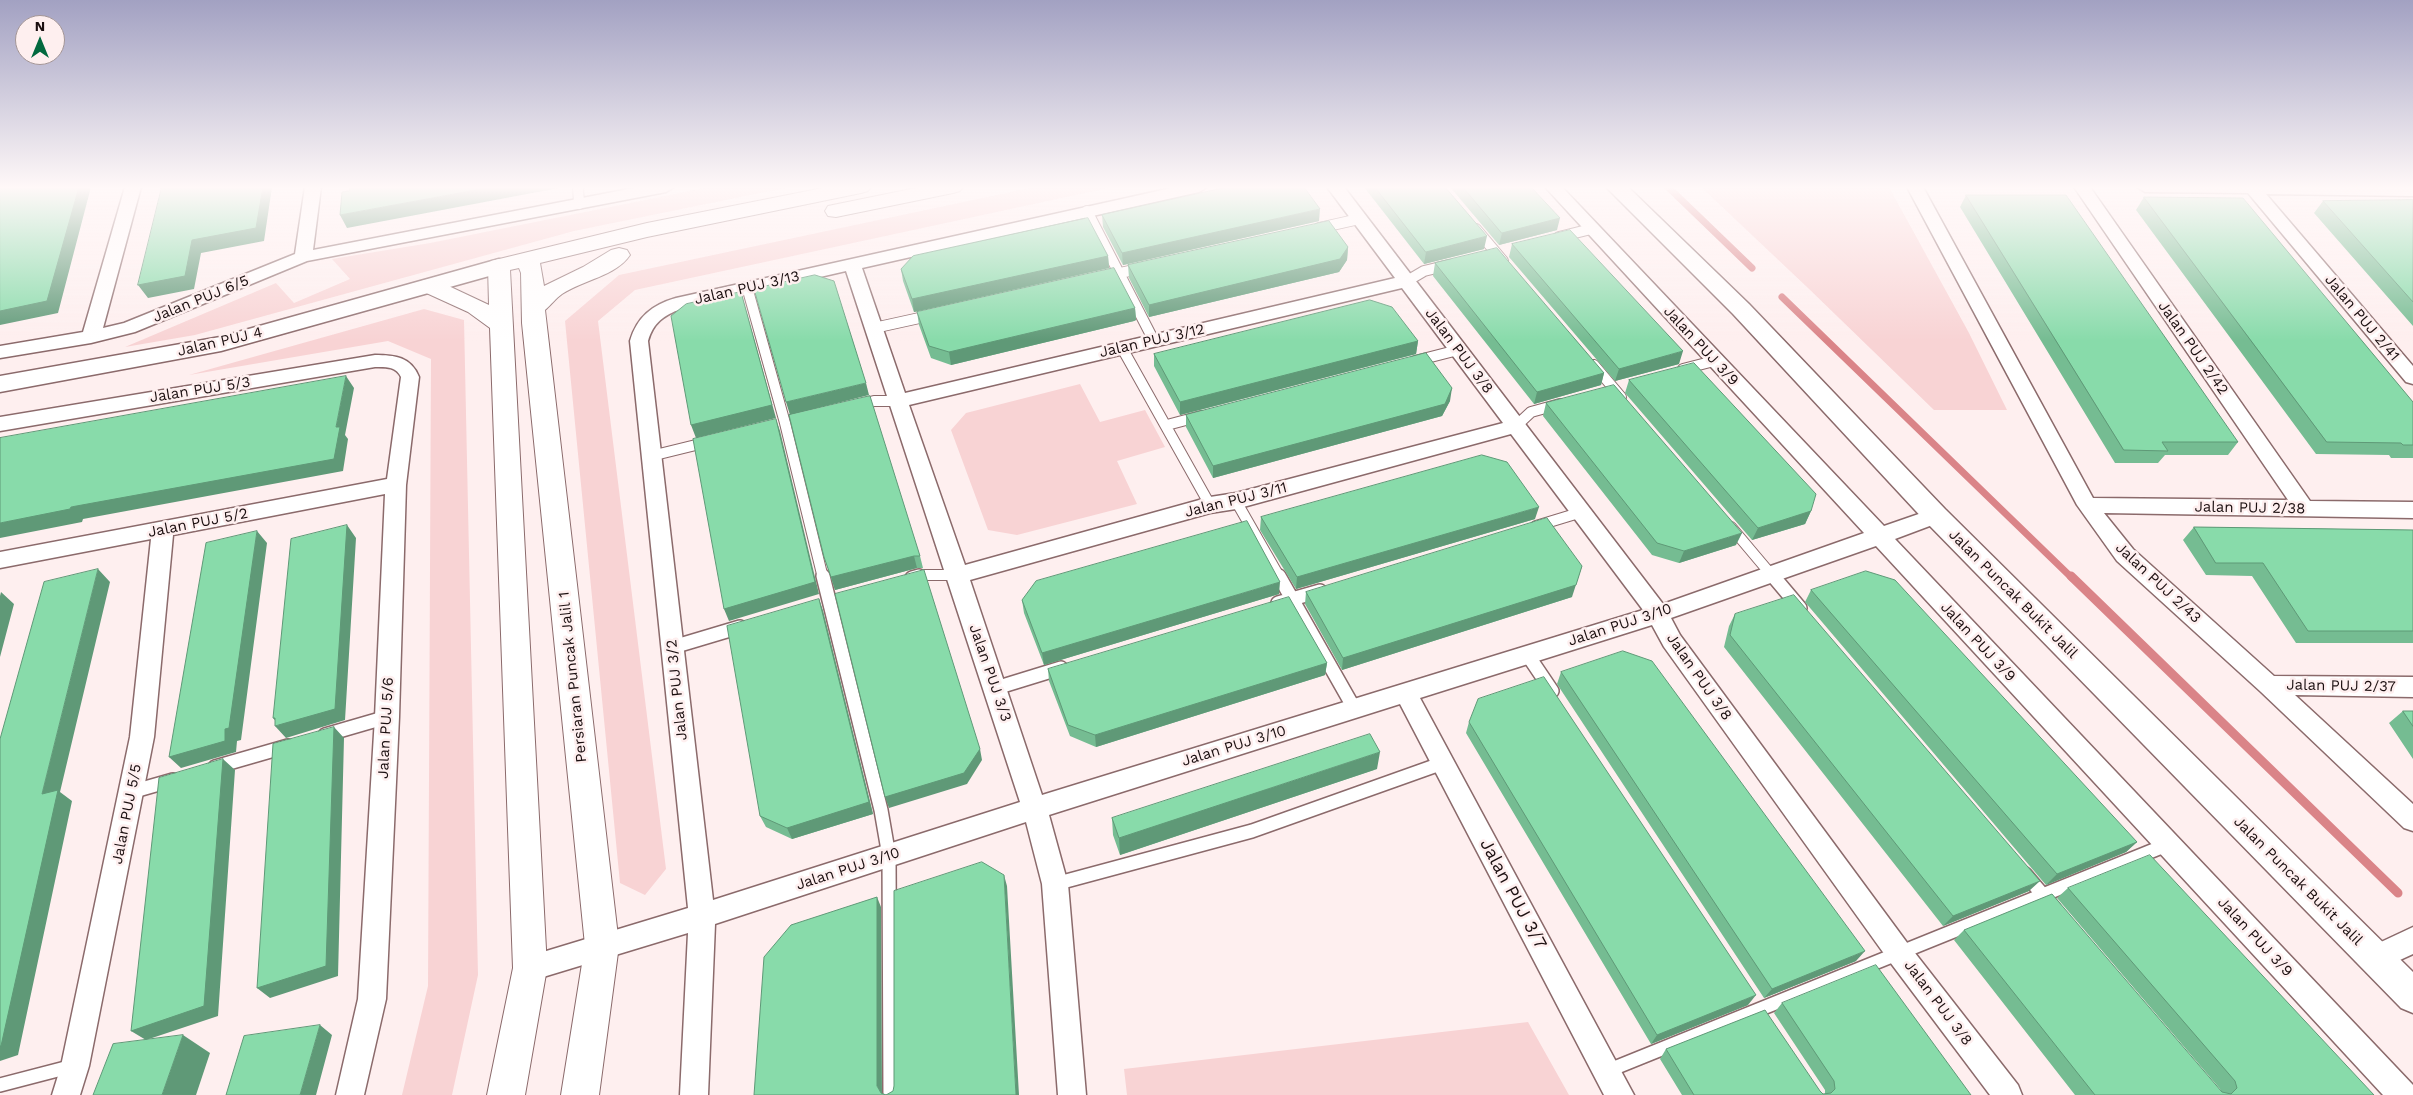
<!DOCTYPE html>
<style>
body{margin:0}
#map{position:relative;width:2413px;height:1095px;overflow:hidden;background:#feefef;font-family:"Work Sans",sans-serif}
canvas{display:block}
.north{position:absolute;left:15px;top:15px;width:50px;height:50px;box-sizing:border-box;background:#feefef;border:1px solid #a39596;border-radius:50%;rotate:0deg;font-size:14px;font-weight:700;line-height:20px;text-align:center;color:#1b0f10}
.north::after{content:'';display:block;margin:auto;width:18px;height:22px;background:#02693f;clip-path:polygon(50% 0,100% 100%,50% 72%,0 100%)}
</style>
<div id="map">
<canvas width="2413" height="1095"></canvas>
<div class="north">N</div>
</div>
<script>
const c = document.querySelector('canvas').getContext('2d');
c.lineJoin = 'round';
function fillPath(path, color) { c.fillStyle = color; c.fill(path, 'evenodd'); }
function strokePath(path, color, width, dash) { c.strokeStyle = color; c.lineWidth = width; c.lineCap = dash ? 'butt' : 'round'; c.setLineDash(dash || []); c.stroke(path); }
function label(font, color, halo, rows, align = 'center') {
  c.font = font + ' "Work Sans",sans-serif'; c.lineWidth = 5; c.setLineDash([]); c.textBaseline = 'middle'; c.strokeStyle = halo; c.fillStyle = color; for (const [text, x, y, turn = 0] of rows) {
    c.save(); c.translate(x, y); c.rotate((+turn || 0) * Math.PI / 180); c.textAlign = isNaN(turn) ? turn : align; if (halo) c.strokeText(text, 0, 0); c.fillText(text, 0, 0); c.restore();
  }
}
fillPath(new Path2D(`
 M710 187H790L574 231 195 335 125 347 276 283 294 303 350 279 332 259 430 243Z
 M1034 187H1113L635 290 598 321 666 869 645 895 620 883 565 321 619 275Z
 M1701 187H1889L1969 333 2007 410H1934L1808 288Z
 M424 309 464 320 478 975 452 1095H402L428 986 431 359 388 341 189 375Z
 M1080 384 1100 422 1145 410 1165 447 1117 461 1137 504 1017 535 988 530 951 430 966 413Z
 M1528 1022 1569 1095H1127L1124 1069Z`), '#f8d3d4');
strokePath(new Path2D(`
 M1668 187 1752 268
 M1782 297 2072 578`), '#da8488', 7);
strokePath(new Path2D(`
 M2071 576 2398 893`), '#da8488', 9);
const serviceFar1 = new Path2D(`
 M578 187 579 204
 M1087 211 1154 341
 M1319 228 1359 219
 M1476 229 1503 261
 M1559 237 1591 229
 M1102 277 1143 268
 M1407 281 1424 271 1449 265
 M747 287 785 423 823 578
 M874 328 933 315
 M1122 348 1210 505
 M1415 361 1458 350
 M1594 365 1621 397
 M1683 369 1714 361
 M857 406 874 401H898
 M1167 425 1201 416
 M1516 426 1531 412 1560 404
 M651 456 708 442
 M1236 501 1280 578
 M1536 526 1582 512
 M1731 527 1774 578
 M914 578 924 575H957`);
const service = new Path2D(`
 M823 576 881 810 889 856 890 1095
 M1279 576 1354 708
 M1773 576 1800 608
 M912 578 919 576
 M1278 603 1320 591
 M673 647 740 627
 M1527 654 1552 691
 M996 688 1061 668
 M325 735 387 717
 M215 767 288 746
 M131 792 173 780
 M2025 874 2054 908
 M1055 884 1252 831 1443 763
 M1607 1071 2169 844
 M0 1085 73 1066`);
const minor = new Path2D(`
 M125 187H141L103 328 124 323 295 254 305 187H321L313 250 639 187H674L666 192 307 261 135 332 91 343 0 358V346L83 332Z
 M1176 187H1207L1199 192 862 268 905 393 1395 278 1327 187H1344L1663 604 1864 533 1545 187H1562L1884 526 1936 508 1943 511 1946 516 1943 521 1895 539 2413 1085V1095H2383L1876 546 1671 618 1680 635 1908 944 2018 1085 2022 1095H1990L1890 962 1664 647 1652 625 1420 698 1634 1095H1604L1400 704 1049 815 1068 884 1086 1095H1058L1042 884 1026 822 715 924 708 1095H680L688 933 530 981 520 977 516 968 520 959 688 908 630 341C637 317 652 305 676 298ZM846 271 1020 802 713 900 648 341C653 323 664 315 681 309ZM1402 288 1503 423 1236 493 1210 497 965 565 909 405ZM1511 434 1643 610 1042 795 970 580 1210 513 1236 509Z
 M1907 187H1923L2093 498 2288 500 2074 187H2090L2310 501 2413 502V518L2104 513 2133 549 2274 676 2413 677V697L2295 695 2413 804V831L2404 828 2261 692 2117 561 2077 505Z
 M2137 187H2413V196L2266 194 2413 366V384L2406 382 2248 193 2145 192Z
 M375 355C395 355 411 357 419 377L406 485 399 717 386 999 364 1095H336L358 999 375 717 385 494 173 535 154 737 89 1066 80 1095H52L61 1066 130 737 151 539 0 568V552L387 479 401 377C396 366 385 367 375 367L0 431V417Z
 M2413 927V954L2376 971 2366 967 2363 958 2366 949Z`);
const tertiary = new Path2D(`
 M1606 187H1628L1749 304 1945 509 2413 972V1013L2401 1008 1927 523 1733 314Z
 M499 259 507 261 510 266 507 271 221 351 0 392V376L220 337Z`);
const secondary = new Path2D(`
 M828 187H871L868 191 861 193 647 237 540 263 544 286 583 267 611 250 619 248 627 250 630 255C616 276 583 280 562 294 556 298 551 305 545 310L619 945 599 1095H561L585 945 522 323 521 273 519 268 510 270 547 968 525 1095H487L513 968 490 328 468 312 422 291 419 286 422 281 430 279 438 281 489 305 488 266 491 261 647 223Z
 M921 187H963L960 191 953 193 836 217 828 216 825 211 828 206Z`);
strokePath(serviceFar1, '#8b6a6b', 12);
strokePath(service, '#8b6a6b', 16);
strokePath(minor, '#8b6a6b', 3);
strokePath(tertiary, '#8b6a6b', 3);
strokePath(secondary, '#8b6a6b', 2);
strokePath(serviceFar1, '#fff', 10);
strokePath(service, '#fff', 13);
fillPath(minor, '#fff');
fillPath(tertiary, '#fff');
fillPath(secondary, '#fff');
fillPath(new Path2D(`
 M1364 187H1445L1484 249 1424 264Z
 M1450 187H1531L1557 230 1499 245Z
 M1966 195 2238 442 2228 455H2165L2158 463H2115L1960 207Z
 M2144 197 2413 402V458H2391L2389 455 2316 454 2136 210Z
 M2413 200V326L2314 213 2323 201Z
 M1102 215 1319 221 1123 265 1103 227Z
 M1512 244 1679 364 1615 381 1509 257Z
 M1348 247 1347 260 1339 272 1149 317 1129 278 1128 265Z
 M1108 256 1109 268 914 312 903 281 901 269Z
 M1435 263 1604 373 1601 385 1534 404 1433 276Z
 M1135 308 1136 320 1134 321 951 365 931 358 919 325 917 312Z
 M1418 341 1416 354 1180 415 1154 366V354Z
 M1629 380 1811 511 1805 524 1752 540 1625 393Z
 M1450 401 1442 416 1213 478 1186 427V415Z
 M1546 403 1736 545 1679 563 1652 555 1543 416Z
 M789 415 920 556 923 568H917L835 590 824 557Z
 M1261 517 1535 519 1296 589 1260 530Z
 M2194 527 2413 530V643H2296L2252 576 2206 575 2183 540Z
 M1811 590 2137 842 2126 852 2046 885 1805 602Z
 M1306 592 1572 597 1342 670 1305 604Z
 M1279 594 1044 665 1024 613 1022 600Z
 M819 599 823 611 873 814 792 839 766 827 760 816Z
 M1735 614 2029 891 1943 926 1724 647 1729 626Z
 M1327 663 1325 675 1322 676 1096 747 1070 736 1049 681 1048 669Z
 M1561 672 1856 961 1764 998 1557 684Z
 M2403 711H2413V759L2389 723Z
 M1469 722 1748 1005 1651 1044 1466 733Z
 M1377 769 1120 855 1113 835 1112 818Z
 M2068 888 2374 1095H2075L1954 940 1964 930 2221 1090 2057 898Z
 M1782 1003 1971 1095H1682L1660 1059 1666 1049 1820 1091 1823 1094H1825V1090L1774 1013Z`), '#75bc92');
fillPath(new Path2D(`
 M79 187H91L58 313 0 325V311Z
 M263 187H272L264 241 201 253 194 289 148 298 138 285 192 240Z
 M492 187H564L347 228 340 215Z
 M1320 209 1319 221 1123 265 1122 253Z
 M1560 218 1557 230 1499 245 1502 233Z
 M1487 236 1484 249 1424 264 1426 252Z
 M1348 247 1347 260 1339 272 1149 317V305Z
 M1108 256 1109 268 914 312 912 299Z
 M741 292 776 418 696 438 691 425Z
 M1135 308 1136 320 1134 321 951 365 949 352Z
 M1418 341 1416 354 1180 415V402Z
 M1683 351 1679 364 1615 381 1619 369Z
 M1604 373 1601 385 1534 404 1537 392Z
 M346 376 354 388 345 435 348 439 343 471 83 519 82 522 0 538V523L71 507 336 427Z
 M866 383 869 395 790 415 786 402Z
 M1452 388 1450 401 1442 416 1213 478V466Z
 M776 419 780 431 819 594 729 621 724 609Z
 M1539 507 1535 519 1296 589 1297 577Z
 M1811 511 1805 524 1752 540 1758 528Z
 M347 525 356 538 345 720 286 738 275 726 279 725 273 718Z
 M257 531 267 543 241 740 237 741 236 752 181 768 169 757 225 729Z
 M1742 533 1736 545 1679 563 1684 551Z
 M914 556 917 568 835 590 831 577Z
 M1582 566 1572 597 1342 670 1343 658Z
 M98 569 110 582 60 792 72 801 18 1055 0 1061V1046L42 794Z
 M1280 582 1279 594 1044 665 1042 653Z
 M1 592 14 604 0 657V596Z
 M819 599 823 611 873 814 792 839 787 828Z
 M1327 663 1325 675 1322 676 1096 747 1095 735Z
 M334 727 344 738 338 976 270 998 257 988Z
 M980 749 982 760 967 784 889 808 885 797Z
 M1380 752 1377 769 1120 855 1119 838Z
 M223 759 235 770 218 1016 146 1040 131 1031Z
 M2137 842 2126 852 2046 885 2057 874Z
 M1004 875 1007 886 1019 1095H1016Z
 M2040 881 2029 891 1943 926 1953 916Z
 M877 897 881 907 882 1095 877 1086Z
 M1865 951 1856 961 1764 998 1772 989Z
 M1756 995 1748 1005 1651 1044 1657 1035Z
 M320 1025 332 1035 316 1095H300Z
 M183 1035 210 1053 196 1095H162Z`), '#5f9977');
const building = new Path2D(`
 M0 187H79L47 301 0 311Z
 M162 187H263L256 228 192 240 185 276 138 285Z
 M350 187H492L340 215 342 192 349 191Z
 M1228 187H1304L1320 209 1122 253 1102 215Z
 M1375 187H1445L1487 236 1426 252Z
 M1463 187H1531L1560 218 1502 233Z
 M1966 195H2066L2238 442H2162L2168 451 2124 450Z
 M2144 197 2243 198 2413 402V445H2403L2401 443 2327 442Z
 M2413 200V302L2323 201Z
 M1088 218 1108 256 912 299 901 269 913 256Z
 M1329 221 1348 247 1340 259 1149 305 1128 265Z
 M1570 230 1683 351 1619 369 1512 244Z
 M1497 248 1604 373 1537 392 1435 263Z
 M1114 268 1135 308 949 352 929 346 917 312Z
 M815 275 834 281 866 383 786 402 754 289Z
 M741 292 772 405 691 425 671 316 686 304Z
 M1370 300 1392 307 1418 341 1180 402 1154 354Z
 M1426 353 1452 388 1445 404 1213 466 1186 415Z
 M1694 363 1816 494 1811 511 1758 528 1629 380Z
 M346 376 336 427H340L334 459 71 507 70 509 0 523V438Z
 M1614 385 1742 533 1684 551 1657 543 1546 403Z
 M870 396 920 556H914L831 577 824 557 789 415Z
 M776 419 815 582 724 609 693 439Z
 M1482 455 1507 462 1539 507 1297 577 1261 517Z
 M1547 518 1582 566 1576 585 1343 658 1306 592Z
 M1247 521 1280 582 1042 653 1022 600 1036 581Z
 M347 525 335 709 275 726V718H273L291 539Z
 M2194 527 2413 530V631H2308L2263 563H2216Z
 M257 531 229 728 225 729V741L169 757 206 543Z
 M98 569 42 794 58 790 1 1046H0V739L44 582Z
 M924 570 980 749 964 773 885 797 835 594Z
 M1866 571 1895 580 2137 842 2057 874 1811 590Z
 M1794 595 2040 881 1953 916 1730 635 1735 614Z
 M1289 597 1327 663 1095 735 1068 725 1048 669Z
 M819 599 869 802 787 828 760 816 727 626Z
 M1623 651 1652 661 1865 951 1772 989 1561 672Z
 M1544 677 1756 995 1657 1035 1469 722 1478 699Z
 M2403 711H2413V726Z
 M334 727 326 966 257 988 273 744Z
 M1370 734 1380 752 1119 838 1112 818Z
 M223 759 204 1006 131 1031 159 778Z
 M2150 855 2374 1095H2095L1964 930 2052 894 2222 1092 2231 1094 2237 1088 2235 1081 2068 888Z
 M982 862 1004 875 1016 1095H754L764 957 791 925 877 897V1086L881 1093 886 1095 893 1091 894 1086V891Z
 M1876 965 1971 1095H1694L1666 1049 1765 1010 1820 1091 1823 1094 1831 1093 1835 1089 1834 1081 1782 1003Z
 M320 1025 300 1095H226L244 1036Z
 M183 1035 162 1095H93L113 1044Z`);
fillPath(building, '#88dbaa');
strokePath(building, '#5f9977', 1);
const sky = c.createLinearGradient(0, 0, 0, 341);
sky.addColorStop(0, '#a2a1c2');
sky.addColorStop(0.55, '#fff8f8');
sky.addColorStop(1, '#fff8f800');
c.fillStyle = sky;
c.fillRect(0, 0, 2413, 341);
label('15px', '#1b0f10', '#feefef', [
 ["Jalan PUJ 3/13",747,288,-13],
 ["Jalan PUJ 6/5",201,299,-22],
 ["Jalan PUJ 2/41",2362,318,50],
 ["Jalan PUJ 3/12",1152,341,-13],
 ["Jalan PUJ 4",220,342,-13],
 ["Jalan PUJ 3/9",1701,346,47],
 ["Jalan PUJ 2/42",2193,348,55],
 ["Jalan PUJ 3/8",1459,351,53],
 ["Jalan PUJ 5/3",200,390,-9],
 ["Jalan PUJ 3/11",1236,500,-14],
 ["Jalan PUJ 2/38",2250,508,1],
 ["Jalan PUJ 5/2",198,523,-11],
 ["Jalan PUJ 2/43",2158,583,43],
 ["Jalan Puncak Bukit Jalil",2013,594,45],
 ["Jalan PUJ 3/10",1620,625,-18],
 ["Jalan PUJ 3/9",1978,642,47],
 ["Jalan PUJ 3/3",990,673,71],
 ["Persiaran Puncak Jalil 1",573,677,-96],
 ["Jalan PUJ 3/8",1699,677,55],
 ["Jalan PUJ 2/37",2341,686,1],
 ["Jalan PUJ 3/2",677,690,-96],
 ["Jalan PUJ 5/6",386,728,-87],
 ["Jalan PUJ 3/10",1234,746,-17],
 ["Jalan PUJ 5/5",127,814,-79],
 ["Jalan PUJ 3/10",848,869,-18],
 ["Jalan Puncak Bukit Jalil",2298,881,45],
 ["Jalan PUJ 3/9",2255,937,47],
 ["Jalan PUJ 3/8",1938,1003,53]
]);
label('18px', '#1b0f10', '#feefef', [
 ["Jalan PUJ 3/7",1513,894,62]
]);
</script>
